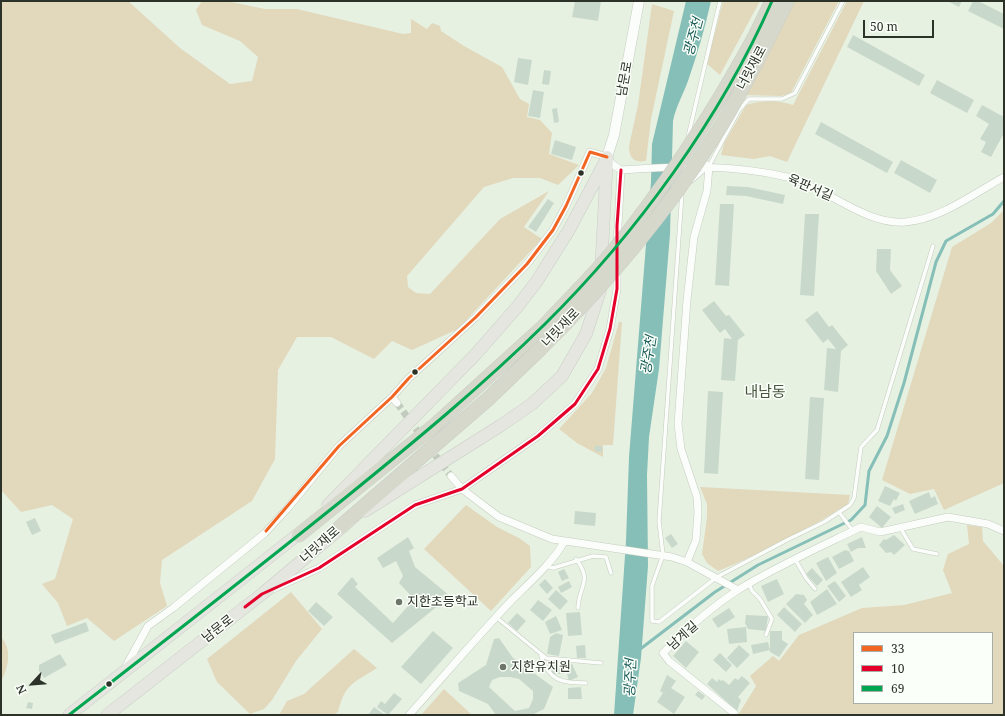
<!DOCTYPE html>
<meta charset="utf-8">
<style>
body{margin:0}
#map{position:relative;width:1005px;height:716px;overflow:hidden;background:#e7f1e2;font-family:"Noto Serif",serif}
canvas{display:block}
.frame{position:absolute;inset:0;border:2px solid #2c3228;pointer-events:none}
.legend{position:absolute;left:853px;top:632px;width:140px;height:72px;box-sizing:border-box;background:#fbfff9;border:1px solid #a8ada5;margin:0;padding:5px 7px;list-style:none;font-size:12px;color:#2c3228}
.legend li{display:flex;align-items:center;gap:8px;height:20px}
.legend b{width:20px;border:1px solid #a8ada5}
.north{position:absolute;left:12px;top:664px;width:40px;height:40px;-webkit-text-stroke:3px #fbfff9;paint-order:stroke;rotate:244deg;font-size:11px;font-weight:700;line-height:16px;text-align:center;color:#2c3228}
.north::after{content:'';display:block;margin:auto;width:14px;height:18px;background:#2c3228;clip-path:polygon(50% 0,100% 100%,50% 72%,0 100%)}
.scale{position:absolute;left:863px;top:20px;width:71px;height:18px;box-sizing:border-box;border:2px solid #2c3228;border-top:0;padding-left:5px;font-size:12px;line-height:14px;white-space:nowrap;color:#2c3228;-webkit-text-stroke:3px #fbfff9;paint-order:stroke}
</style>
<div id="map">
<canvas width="1005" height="716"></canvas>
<div class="frame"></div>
<ul class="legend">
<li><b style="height:5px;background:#f26522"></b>33</li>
<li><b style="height:5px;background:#e4002b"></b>10</li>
<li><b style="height:5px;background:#00a651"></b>69</li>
</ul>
<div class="north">N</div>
<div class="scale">50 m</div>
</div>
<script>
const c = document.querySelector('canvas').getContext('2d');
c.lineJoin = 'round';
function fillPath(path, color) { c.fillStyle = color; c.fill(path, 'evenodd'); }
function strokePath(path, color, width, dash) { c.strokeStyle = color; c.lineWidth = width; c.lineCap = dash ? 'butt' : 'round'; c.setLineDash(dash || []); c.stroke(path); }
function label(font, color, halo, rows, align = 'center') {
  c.font = font + ' "Noto Serif","Noto Sans KR",serif'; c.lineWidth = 3; c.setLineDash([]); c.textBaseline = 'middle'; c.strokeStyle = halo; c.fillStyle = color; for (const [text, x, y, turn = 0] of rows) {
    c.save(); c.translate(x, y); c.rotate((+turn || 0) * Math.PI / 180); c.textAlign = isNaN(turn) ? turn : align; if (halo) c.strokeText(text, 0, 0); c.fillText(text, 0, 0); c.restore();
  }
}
fillPath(new Path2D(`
 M1 1H128L180 48 230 84 252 81 258 57 240 41 202 25 196 10 202 1H226L265 9H297L403 34 411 33V19L427 29 432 23 440 26 441 31 464 46 502 67 520 99 529 104 527 117 540 120 552 133 549 154 579 165 558 185 540 178H513L484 187 407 276 408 287 416 293 430 294 500 219 549 191 524 227 542 239 458 329 412 350 392 341 374 359 331 337H297L278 370 275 459 252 501 162 560 160 583 167 606 114 641 87 618 67 626 58 603 42 584 55 579 73 519 52 505 21 512 1 490Z
 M723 1H760L720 75 707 64Z
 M790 1H839L791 93 781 96 743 95Z
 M847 1H864L787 162 770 156 754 159 721 155 724 143 746 105C762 100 777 100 793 105Z
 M652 4 674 11 651 119 646 161C635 163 629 159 629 146L638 105Z
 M1004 210V483L944 510 934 489 910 494 882 480 952 247 991 223Z
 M619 322H622L613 445H603V457L577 443 559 429 592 393 606 368Z
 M700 487 850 495 848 504C807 530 763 553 718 571L707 563 702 554 707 517V504Z
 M466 505 497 527 519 538 530 546 531 567 491 611 424 549Z
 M967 525 982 527 983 541 1004 566V715H738L756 686 750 676 773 656 779 661 799 635 862 608 904 605 952 593 943 570 948 554 969 544ZM854 633H992V703H854Z
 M291 592 322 629 296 661 272 700 264 709 250 714 217 682 207 659Z
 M1 637C13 650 8 667 1 682Z
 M354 649 377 668C354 683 345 683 338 712L333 715H279L287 701 304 694Z
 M444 689 472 715H421Z`), '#e2d8bc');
fillPath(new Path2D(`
 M686 1H711C705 28 697 55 688 81 683 95 676 106 673 121L670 234 659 369 649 437 647 475 648 566 641 658 633 715H614L626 541 629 457 651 182 652 144Z`), '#85bfb7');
strokePath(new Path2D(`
 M639 650 715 592 758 565 851 520 865 505 869 471 887 436 904 383 936 262 946 241 993 214 1004 201`), '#85bfb7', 3);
fillPath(new Path2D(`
 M575 1H601L598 21 572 17Z
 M947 1H962L959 7Z
 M973 1H978L1004 14V29L968 11Z
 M853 35 925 75 919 86 847 47Z
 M518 58 532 60 528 85 514 82Z
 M544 70 551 71 549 85 542 84Z
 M937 80 974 100 967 113 930 93Z
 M533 90 544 92 540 118 528 116Z
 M982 105 1004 117V133L991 157 981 152 986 142 980 139 989 124 976 116Z
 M557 108 559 122 554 123 552 109Z
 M821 122 893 162 887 173 815 134Z
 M555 140 576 147 572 160 551 154Z
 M901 160 937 180 930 193 894 173Z
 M727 186 748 187 785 195 783 204 746 196 726 195Z
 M548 199 554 203 536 232 528 227Z
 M720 204H734L729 286 715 285Z
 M805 214H819L814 296 800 295Z
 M877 249H891L890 270 902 286 891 294 876 271Z
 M714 301 726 316 729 315 745 335 738 340 735 381 721 380 724 338 732 339 725 329 720 333 702 310Z
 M817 311 829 327 832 325 848 345 841 351 838 392 824 390 827 348 836 349 828 339 823 343 805 320Z
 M708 391 723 392 718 474 704 473Z
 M810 397 824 398 819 480 805 479Z
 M595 446H602V452L595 451Z
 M885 486 900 493 896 501 894 499 890 506 878 501Z
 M929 492 931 498 935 496 938 504 915 514 909 501Z
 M903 504 905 510 895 514 892 508Z
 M877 506 891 517 882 528 869 517Z
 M575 511 596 513 595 526 574 524Z
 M35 518 41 531 32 535 26 522Z
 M671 534 678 544 672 548 665 538Z
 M894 535 905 545 894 555 891 552 886 553 879 545 884 539 886 540Z
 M408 537 414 548 409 551 415 567 450 596 392 643 337 594 352 577 358 584 355 587 393 623 414 599 399 583 403 576 396 561 383 568 377 558Z
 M862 537 866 548H858L851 552 847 544Z
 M845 550 849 551 854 561 839 569 832 557Z
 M828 557 837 573 826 581 816 563Z
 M863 567 870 577 859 585 862 590 851 597 841 582Z
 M812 568 823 580 817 586 806 574Z
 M564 569 569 578 562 581 558 572Z
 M545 579 553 588 547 594 539 585Z
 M777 579 784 594 768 602 761 586Z
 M569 581 572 587 561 593 558 587Z
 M835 581 846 596 839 602 827 586Z
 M827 589 837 604 817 615 810 602Z
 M556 590 568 601 560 610 548 599Z
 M796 594 804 595 807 600 804 604 813 615 805 623 786 604Z
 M538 600 552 610 543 621 530 610Z
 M316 602 333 617 324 626 308 611Z
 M784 607 802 624 795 632 777 615Z
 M729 608 735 617 718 628 712 619Z
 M580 612 582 635 568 636 566 613Z
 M517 613 526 621 517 631 508 623Z
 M746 615 768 616 766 631 748 629 745 623Z
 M556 616 562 630 550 634 545 622Z
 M86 622 89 631 55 644 51 635Z
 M746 627 747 642 729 644 727 629Z
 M433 631 453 648 421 684 401 667Z
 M770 631H782V640L788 644 779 657 770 652Z
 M556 633 563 635 559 656 547 654 550 637Z
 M499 638 513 658 553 687 544 709 532 715H496L488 704 459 691 458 683 486 665 494 639ZM500 677H510L519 679 533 691V699L529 708 515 711 489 687 492 680Z
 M686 641 699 652 686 668 673 656Z
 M768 642 770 650 753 654 751 645Z
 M585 645 586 658H577L576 646Z
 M739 645 750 655 737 668 727 658Z
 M720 653 732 665 726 672 713 660Z
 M60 654 67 665 44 678 39 671V665Z
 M552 664H566L565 674H552Z
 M572 664 578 677 569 681 567 674V666Z
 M667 675 676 681 671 688 685 697 674 714 657 702 663 693 660 691Z
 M742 676 750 683 738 697 741 700 737 711 707 684 712 678 717 682 719 679 721 681 723 680 729 685 735 678 738 680Z
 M581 687 582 699H568V688Z
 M698 691 705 696 702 700 695 695Z
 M394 693 402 699 388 715 377 707 381 701 385 704Z
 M28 702 33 703 32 709 26 708Z
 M374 707 385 715H368Z`), '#c8d9cb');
strokePath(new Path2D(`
 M397 403 422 437
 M429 447 451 476`), '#c2cbbd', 7, [7, 3.5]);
const lane = new Path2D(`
 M688 137 720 1
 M709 166 739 110 749 99H782L795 93 843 1
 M692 181 709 166 703 158
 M682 193 659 521 663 555 652 586V621L659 622 717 577 787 540 824 522 850 505 854 498 861 447 877 430 933 246
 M839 512 853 531
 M901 529 913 549 937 554
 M576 559C593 582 579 584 578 608
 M795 559 806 578 815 589
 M546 566 553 568 593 556 606 557 611 573
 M749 584 752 591 760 599 772 619 766 635
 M496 617 546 658 601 663
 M541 656C549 681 562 683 586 683`);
const street = new Path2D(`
 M617 244 621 170
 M392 397 397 403
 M451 476 462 489 499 517 552 539 672 557 687 562 738 590
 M687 562 696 540 698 512 697 497 681 449 678 424 687 300 694 237 707 191 709 166
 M273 589 319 568 415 505 462 489 538 436 575 404 598 369 610 329 617 289V268
 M126 666 148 626 173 608 265 533 287 509 339 446 392 397 409 378 476 317 527 264 553 230 566 206 590 152 607 157 612 164 621 170C676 166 732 164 787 177 825 187 865 225 905 222 941 219 973 194 1004 177
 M734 713 669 661 663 653C684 632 713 606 738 590 777 566 820 547 861 527L880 532 948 517 988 524 1004 531
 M409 715C443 677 476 638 511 601 527 585 554 561 564 542`);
const secondary = new Path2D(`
 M607 157 614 135 639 1`);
const primary = new Path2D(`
 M328 505 475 355 518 306 537 281 569 230 605 162
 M365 511 500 426 532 404 562 376 586 334 600 291 607 157
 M69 715 306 528
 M107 715 262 594 348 522`);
const highway = new Path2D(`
 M754 38 772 1
 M757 61 787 1
 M340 527 488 399 540 349
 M299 535 435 425 544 326`);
strokePath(lane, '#c4ccbf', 4.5);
strokePath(street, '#c4ccbf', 8);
strokePath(secondary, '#c4ccbf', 11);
strokePath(primary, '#c8cdc6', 13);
strokePath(highway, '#c8cdc6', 15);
strokePath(lane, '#fbfdfb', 3.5);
strokePath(street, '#fbfdfb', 7);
strokePath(secondary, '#fbfdfb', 10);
strokePath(primary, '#e5e6df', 12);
strokePath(highway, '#d7d8cc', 14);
const highwayBridge = new Path2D(`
 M544 326C566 302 589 280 610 255 665 187 712 115 754 38
 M540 349C605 285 666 213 715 135 731 111 743 86 757 61`);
strokePath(highwayBridge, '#c8cdc6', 15, []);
strokePath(highwayBridge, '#d7d8cc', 14);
strokePath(new Path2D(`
 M266 531 339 446 392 397 409 378 476 317 527 264 553 230 566 206 590 152 607 157`), '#f26522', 3);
strokePath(new Path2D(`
 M245 607 262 594 319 568 415 505 462 489 538 436 575 404 598 369 610 329 617 289V226L621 170`), '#e4002b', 3);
strokePath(new Path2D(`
 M69 715C162 643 254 571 345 498 414 442 482 386 545 324 635 235 721 118 772 1`), '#00a651', 3);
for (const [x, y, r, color] of [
 [581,173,3.5,"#2c3228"],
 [415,372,3.5,"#2c3228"],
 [399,602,4,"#6d7569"],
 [503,667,4,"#6d7569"],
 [109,684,3.5,"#2c3228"]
]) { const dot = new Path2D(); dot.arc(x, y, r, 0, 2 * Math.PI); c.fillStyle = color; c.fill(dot); strokePath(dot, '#fbfff9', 1.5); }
label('13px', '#2c3228', '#fbfff9', [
 ["너릿재로",752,68,-62],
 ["남문로",625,79,-80],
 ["육판서길",810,188,23],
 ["너릿재로",561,328,-46],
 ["너릿재로",320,545,-41],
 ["남문로",218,629,-38],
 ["남계길",683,636,-42]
]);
label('13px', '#2c3228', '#fbfff9', [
 ["지한초등학교",407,602],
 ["지한유치원",511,667]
], 'left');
label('italic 14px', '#1a5c59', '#fbfff9', [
 ["광주천",694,37,-75],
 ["광주천",649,355,-81],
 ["광주천",631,678,-88]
]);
label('15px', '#47553f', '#fbfff9', [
 ["내남동",765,393]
]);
</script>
